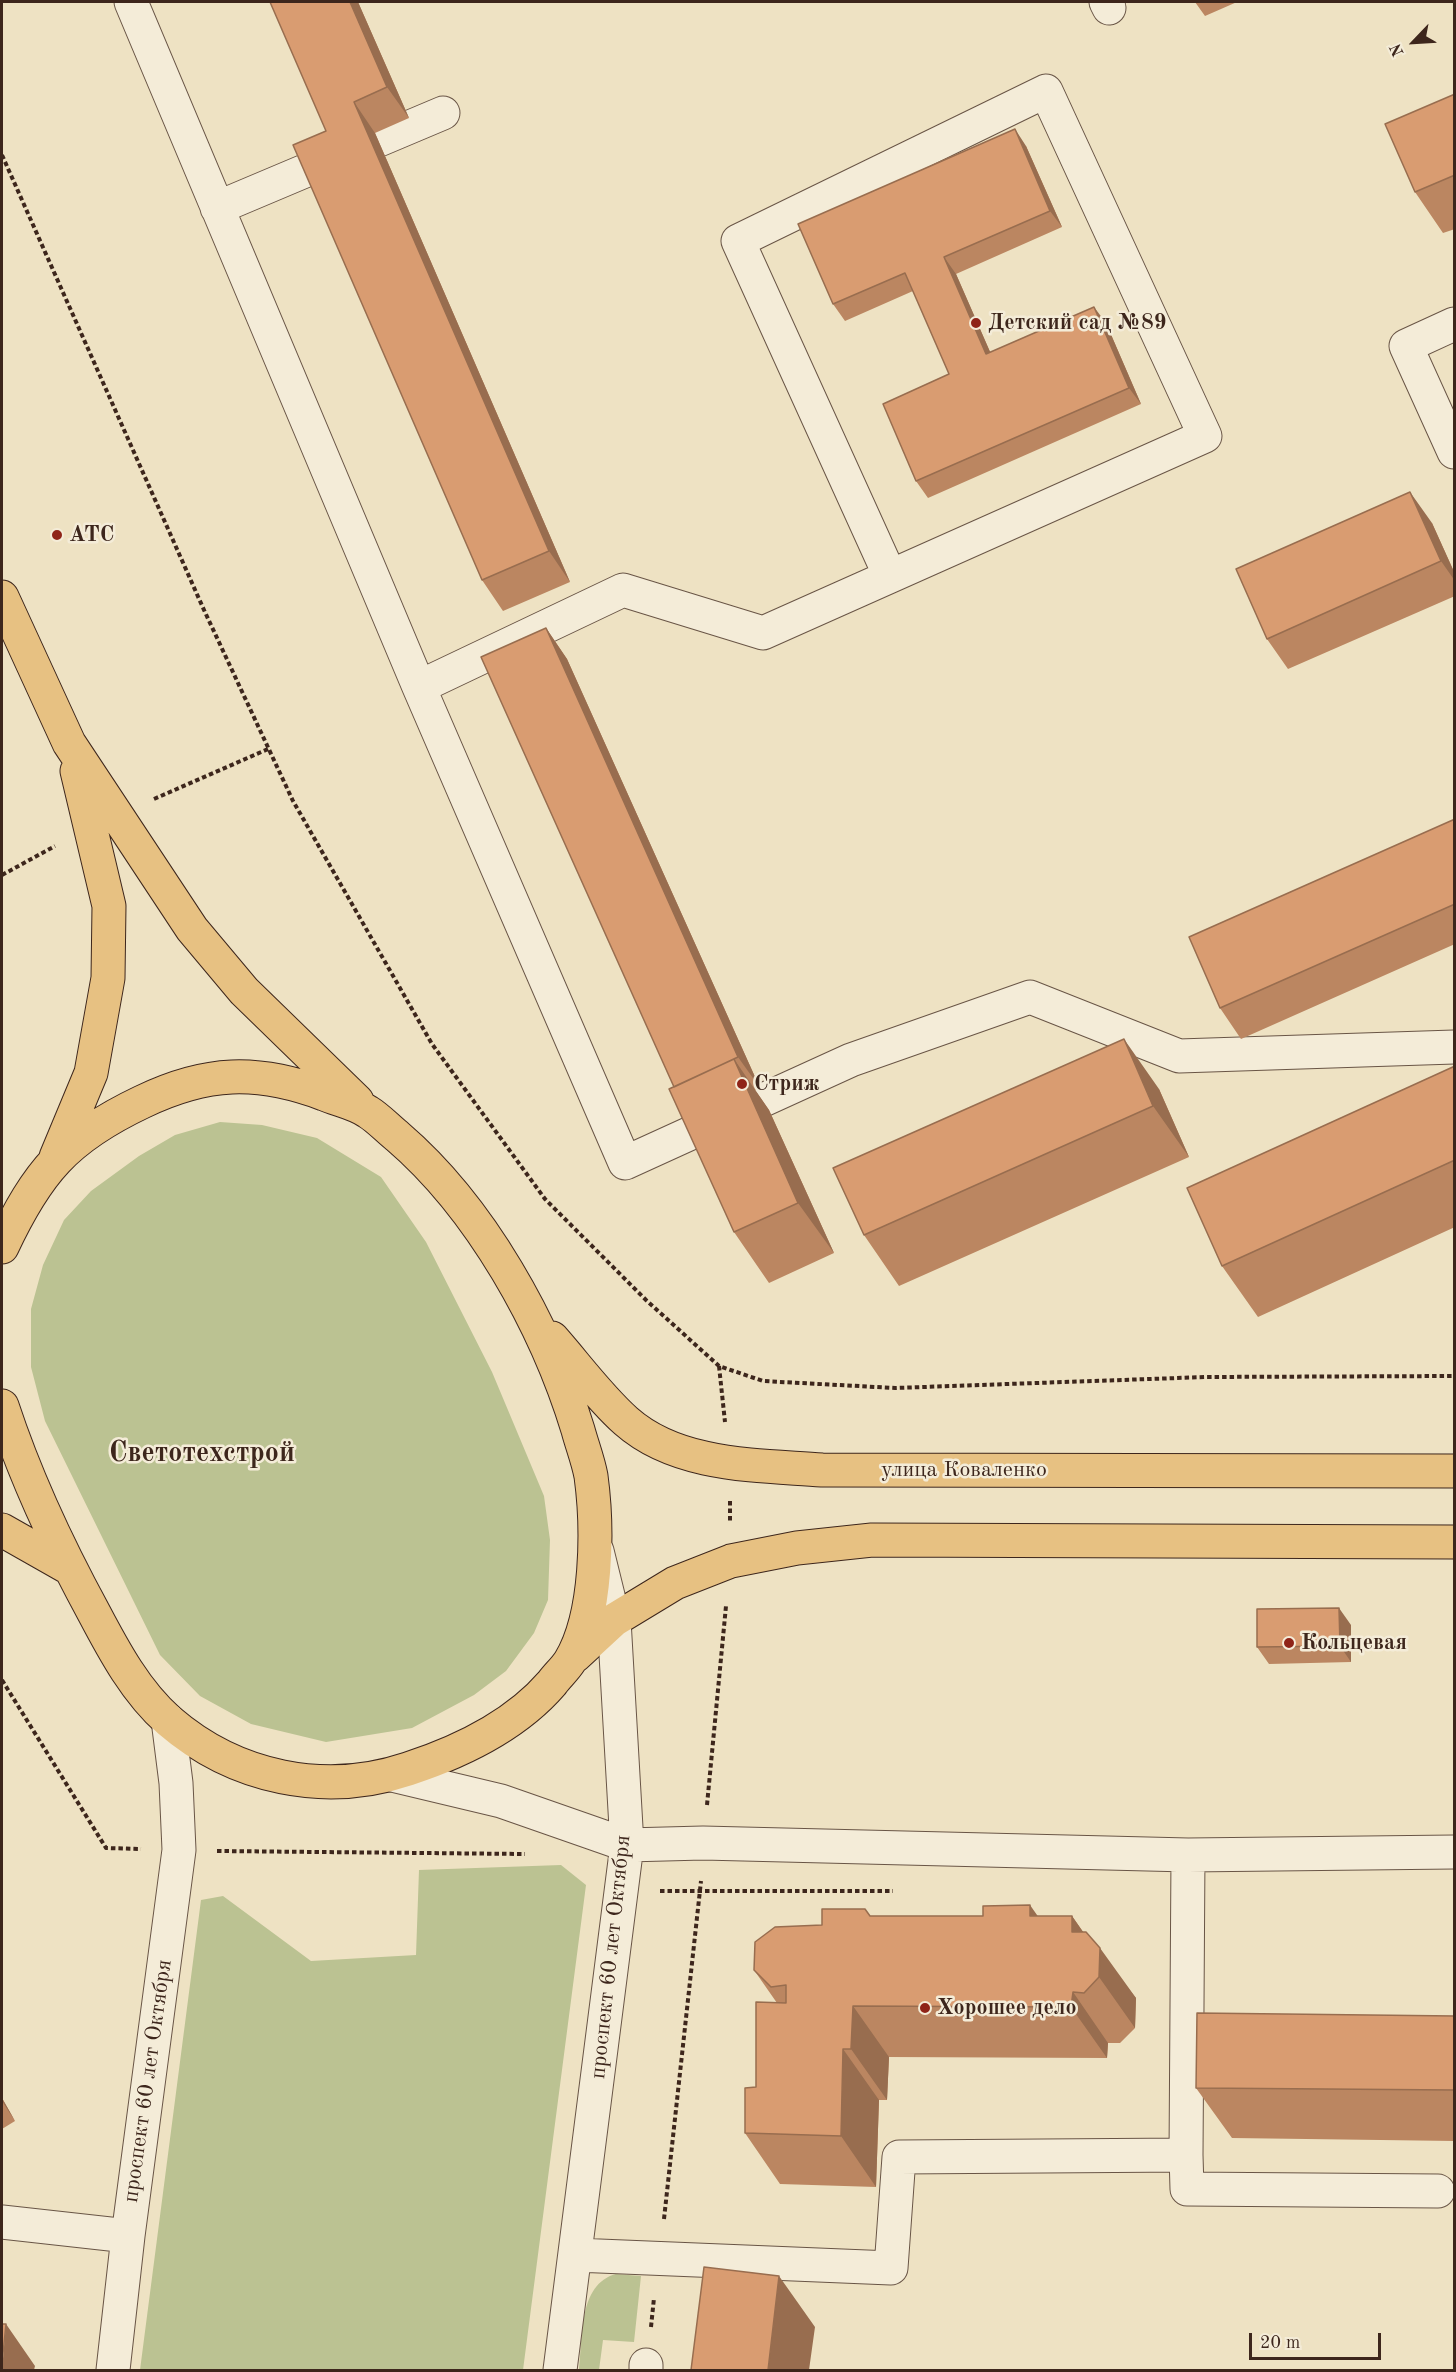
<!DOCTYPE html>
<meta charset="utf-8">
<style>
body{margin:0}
#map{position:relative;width:1456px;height:2372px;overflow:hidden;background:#eee2c3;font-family:"Old Standard TT",serif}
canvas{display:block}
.frame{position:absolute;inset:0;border:3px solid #3d261c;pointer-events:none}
.north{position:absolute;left:1384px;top:12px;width:60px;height:60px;-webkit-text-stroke:4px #f4ecd8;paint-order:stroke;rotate:245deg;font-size:16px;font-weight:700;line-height:24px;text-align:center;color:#3d261c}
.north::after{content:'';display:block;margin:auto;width:21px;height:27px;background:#3d261c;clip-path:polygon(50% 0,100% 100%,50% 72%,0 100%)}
.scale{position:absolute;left:1249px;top:2333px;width:132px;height:27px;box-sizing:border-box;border:3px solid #3d261c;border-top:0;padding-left:8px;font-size:18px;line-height:21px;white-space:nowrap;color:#3d261c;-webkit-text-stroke:4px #f4ecd8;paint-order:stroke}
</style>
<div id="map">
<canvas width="1456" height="2372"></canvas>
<div class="frame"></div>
<div class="north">N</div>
<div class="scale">20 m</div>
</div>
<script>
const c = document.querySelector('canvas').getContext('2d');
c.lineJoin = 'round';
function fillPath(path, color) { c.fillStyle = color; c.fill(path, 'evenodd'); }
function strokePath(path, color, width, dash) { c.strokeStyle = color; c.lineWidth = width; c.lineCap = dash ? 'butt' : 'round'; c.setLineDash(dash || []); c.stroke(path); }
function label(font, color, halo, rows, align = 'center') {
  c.font = font + ' "Old Standard TT",serif'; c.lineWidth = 5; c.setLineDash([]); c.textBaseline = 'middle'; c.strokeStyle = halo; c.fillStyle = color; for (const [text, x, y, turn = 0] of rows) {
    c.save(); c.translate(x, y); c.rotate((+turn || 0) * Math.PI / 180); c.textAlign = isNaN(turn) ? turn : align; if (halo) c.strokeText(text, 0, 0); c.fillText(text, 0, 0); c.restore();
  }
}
fillPath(new Path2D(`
 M220 1122 262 1125 317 1138 381 1177 426 1242 492 1372 544 1496 550 1540 548 1600 534 1633 506 1671 474 1695 412 1728 326 1742 251 1724 200 1696 160 1655 45 1421 31 1367V1309L43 1265 64 1220 91 1191 139 1156 175 1135Z
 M561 1865 586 1885 523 2370H140L201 1900 223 1896 311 1961 416 1955 419 1870Z
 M616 2274 641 2276 634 2342 603 2340 599 2370H579C583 2338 578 2284 616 2274Z`), '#bbc292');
const minor = new Path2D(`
 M131 2 419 687 625 1163 851 1060 1030 997 1179 1056 1454 1047
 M1106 2 1109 8
 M379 140 443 113
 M217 208 345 154
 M1454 324 1406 346 1454 452
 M419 687 623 590 763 633 1205 436 1046 91 738 241 890 576
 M392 1775 501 1801 627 1845 703 1843 1188 1855 1454 1852
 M1186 2155 1187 2189 1438 2191
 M2 2222 128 2236
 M575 2255 891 2268 899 2157 1186 2155 1188 1855
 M113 2370 128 2236 179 1850 176 1783 168 1720
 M560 2370 627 1845 614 1620 597 1551
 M646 2370V2365`);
const major = new Path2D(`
 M2 597 69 743 192 929 244 991 357 1101
 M56 1157 91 1073 108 978 109 906 77 771
 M2 1247C37 1172 66 1138 142 1102 206 1071 257 1069 324 1094 338 1100 355 1103 368 1112 378 1118 387 1128 397 1136 481 1208 546 1325 578 1430 582 1445 588 1460 591 1476 598 1528 598 1615 570 1661 565 1669 557 1676 552 1683 515 1726 460 1752 408 1769 325 1797 235 1778 169 1721 136 1692 114 1651 94 1613 57 1545 26 1479 2 1406
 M552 1338C576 1365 599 1397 626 1421 678 1467 757 1465 822 1470L1454 1471
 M2 1530 69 1568
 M575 1656 614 1620 675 1583 731 1561 797 1548 872 1540 1454 1542`);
strokePath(minor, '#695546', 35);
strokePath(major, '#3d261c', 35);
strokePath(new Path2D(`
 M2 155 204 610 293 801 432 1044 545 1199 646 1300 719 1366 763 1381 895 1388 1206 1377 1454 1376
 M154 799 268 749
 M2 875 55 846
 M719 1366 725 1422
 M730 1501V1521
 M2 1680 106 1848 141 1849
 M707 1805 726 1606
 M217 1851 525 1854
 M660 1891H893
 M664 2219 701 1881
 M651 2327 654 2298`), '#3d261c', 4, [4.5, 3]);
strokePath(minor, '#f4ecd8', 33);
strokePath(major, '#e7c182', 33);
fillPath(new Path2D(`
 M358 2 409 118 375 133 570 582 503 611 482 580 326 131Z
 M1195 2H1237L1205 16Z
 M1455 94V229L1443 233 1415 192Z
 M1026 146 1062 227 956 274 990 352 1106 323 1141 404 928 498 916 481 949 374 913 291 845 321 833 304Z
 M1432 523 1455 574V596L1288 669 1267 639Z
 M546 628 567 659 760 1088 755 1090 769 1110 834 1253 769 1283 734 1232 674 1087Z
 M1455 819V944L1241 1039 1220 1008Z
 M1455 1066V1227L1258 1317 1222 1266Z
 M1159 1089 1189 1157 899 1286 864 1235Z
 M1351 1625V1662L1269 1664 1257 1647Z
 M870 1916H1072L1083 1932 1136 1998 1135 2028 1120 2043H1108L1107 2058 889 2057 887 2100H879L876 2187 780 2184 745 2133 777 2003 754 1970 822 1925Z
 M1455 2016V2141L1232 2138 1196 2088Z
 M2 2098 15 2121 2 2129Z`), '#bb8661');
fillPath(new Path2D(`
 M350 2H358L409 118 387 87Z
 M354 102 375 133 570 582 549 551Z
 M1015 129 1026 146 1062 227 1050 211Z
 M944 257 956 274 998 370 986 354Z
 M1094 307 1106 323 1141 404 1129 388Z
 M1410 492 1432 523 1455 574V581L1441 561Z
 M546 628 567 659 760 1088 738 1057Z
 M1124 1039 1159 1089 1189 1157 1153 1106Z
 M734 1059 769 1110 834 1253 798 1203Z
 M1339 1608 1351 1625V1662L1340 1646Z
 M1030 1905 1065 1955 1030 1916Z
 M1072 1916 1100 1956V1948L1136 1998 1135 2028 1099 1977 1072 1932Z
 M1073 1992 1108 2043 1107 2058 1071 2007Z
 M853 2006 889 2057 887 2100 851 2049Z
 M843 2049 879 2100 876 2187 841 2136Z
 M2 2098 15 2121 2 2101Z
 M779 2276 815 2327 809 2370H768Z
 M6 2324 35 2366 34 2370H2Z`), '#986d4f');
const building = new Path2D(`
 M270 2H350L387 87 354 102 549 551 482 580 293 145 326 131Z
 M1455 94V175L1415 192 1385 124Z
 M1015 129 1050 211 944 257 986 354 1094 307 1129 388 916 481 883 404 949 374 905 273 833 304 798 224Z
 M1410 492 1441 561 1267 639 1236 569Z
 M546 628 738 1057 674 1087 481 657Z
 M1455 819V904L1220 1008 1189 937Z
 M1124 1039 1153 1106 864 1235 833 1168Z
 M734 1059 798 1203 734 1232 669 1089Z
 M1455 1066V1160L1222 1266 1187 1188Z
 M1339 1608 1340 1646 1257 1647V1609Z
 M1030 1905V1916H1072V1932H1086L1100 1948 1099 1977 1084 1993 1073 1992 1071 2007 853 2006 851 2049H843L841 2136 745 2133V2088L756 2087V2002L786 2003V1985L771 1987 754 1970 755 1942 775 1927 822 1925V1909H865L870 1916H983V1906Z
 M1197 2013 1455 2016V2090L1196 2088Z
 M704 2267 779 2276 768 2370H691Z
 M2 2324H6L2 2363Z`);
fillPath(building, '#d99c71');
strokePath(building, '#986d4f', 1.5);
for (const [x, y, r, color] of [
 [976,323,6,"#8f2418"],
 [57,535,6,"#8f2418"],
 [742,1084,6,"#8f2418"],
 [1289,1643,6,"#8f2418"],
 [925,2008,6,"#8f2418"]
]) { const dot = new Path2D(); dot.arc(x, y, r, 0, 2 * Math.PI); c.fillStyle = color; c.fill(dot); strokePath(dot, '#f4ecd8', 2); }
label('bold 22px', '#3d261c', '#f4ecd8', [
 ["Детский сад №89",988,323],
 ["АТС",69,535],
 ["Стриж",754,1084],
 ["Кольцевая",1301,1643],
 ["Хорошее дело",937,2008]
], 'left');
label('22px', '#3d261c', '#f4ecd8', [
 ["улица Коваленко",964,1470],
 ["проспект 60 лет Октября",611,1957,-84],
 ["проспект 60 лет Октября",148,2081,-82]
]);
label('bold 28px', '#3d261c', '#f4ecd8', [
 ["Светотехстрой",202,1454]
]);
</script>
